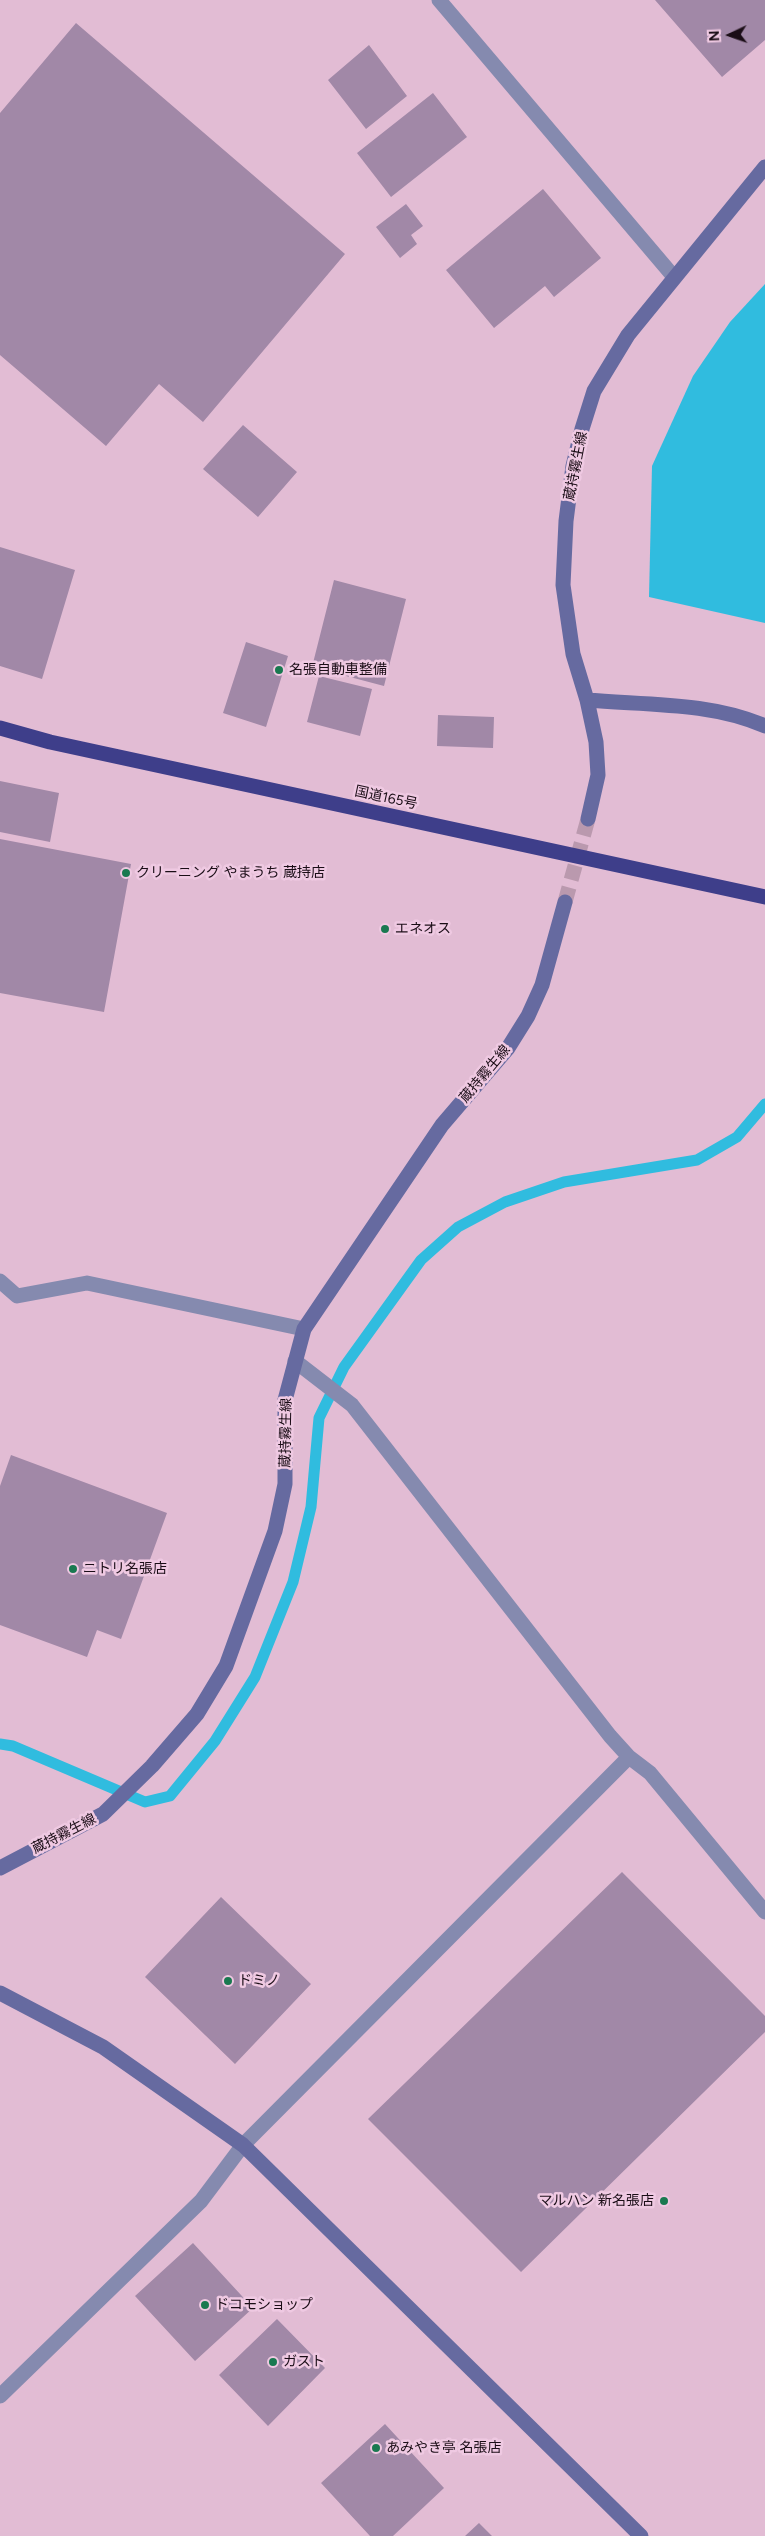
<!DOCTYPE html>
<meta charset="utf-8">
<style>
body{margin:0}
#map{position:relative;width:765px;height:2536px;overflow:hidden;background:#e2bcd4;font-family:Figtree,sans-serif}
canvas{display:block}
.north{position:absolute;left:705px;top:10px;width:50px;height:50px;-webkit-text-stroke:4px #efc9e2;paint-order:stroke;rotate:267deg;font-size:14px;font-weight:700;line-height:20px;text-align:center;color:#1a0d16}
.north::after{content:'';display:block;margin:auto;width:18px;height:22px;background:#1a0d16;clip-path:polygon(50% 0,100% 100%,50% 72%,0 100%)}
</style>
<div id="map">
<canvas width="765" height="2536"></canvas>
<div class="north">N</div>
</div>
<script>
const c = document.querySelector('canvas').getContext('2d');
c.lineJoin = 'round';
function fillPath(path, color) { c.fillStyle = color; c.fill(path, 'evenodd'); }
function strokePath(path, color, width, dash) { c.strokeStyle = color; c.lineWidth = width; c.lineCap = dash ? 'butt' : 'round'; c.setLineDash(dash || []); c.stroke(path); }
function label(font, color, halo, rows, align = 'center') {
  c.font = font + ' Figtree,"Noto Sans JP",sans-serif'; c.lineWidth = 5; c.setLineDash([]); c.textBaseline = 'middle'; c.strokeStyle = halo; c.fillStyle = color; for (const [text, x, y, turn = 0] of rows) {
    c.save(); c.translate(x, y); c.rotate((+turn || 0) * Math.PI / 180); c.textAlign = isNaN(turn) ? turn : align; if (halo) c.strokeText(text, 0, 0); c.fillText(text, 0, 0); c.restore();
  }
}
fillPath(new Path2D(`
 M765 284V623L649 597 652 466 693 376 730 322Z`), '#30bcdf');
strokePath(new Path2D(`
 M0 1744 13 1746 145 1802 170 1796 215 1741 255 1677 293 1582 311 1507 319 1418 344 1367 421 1260 458 1227 505 1202 564 1182 697 1160 737 1137 765 1104`), '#30bcdf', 11);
fillPath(new Path2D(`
 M655 0H765V40L722 77Z
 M76 23 345 254 203 422 159 384 106 446 0 355V113Z
 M369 45 407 96 366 129 328 80Z
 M433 93 467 137 391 197 357 153Z
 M543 189 601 258 554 297 545 286 494 328 446 270Z
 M406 204 423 226 411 235 417 244 400 258 376 227Z
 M243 425 297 472 258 517 203 469Z
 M0 547 75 570 42 679 0 666Z
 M334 580 406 599 384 686 312 667Z
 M246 642 288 656 266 727 223 713Z
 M319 676 372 689 360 736 307 722Z
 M438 715 494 717 493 748 437 746Z
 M0 781 59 793 50 842 0 832Z
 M0 839 131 864 104 1012 0 993Z
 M11 1455 167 1513 121 1639 97 1630 87 1657 0 1625V1486Z
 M622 1872 765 2016V2032L521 2272 368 2119Z
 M221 1897 311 1984 235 2064 145 1977Z
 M193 2243 253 2308 195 2361 135 2296Z
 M277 2319 325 2368 268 2426 219 2375Z
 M385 2424 444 2488 393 2536H370L321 2483Z
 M479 2523 492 2536H465Z`), '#a188a7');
strokePath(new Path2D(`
 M565 902 588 819`), '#ba99ae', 15, [15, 8]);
strokePath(new Path2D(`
 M439 0 674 277
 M0 1281 17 1296 87 1283 304 1329
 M295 1361 352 1405 610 1736 629 1757 650 1773 765 1912
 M0 2396 201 2201 243 2145 629 1757`), '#858aaf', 15);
strokePath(new Path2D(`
 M587 700C645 705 711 702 765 726
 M588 819 598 775 596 742 587 700 573 654 563 585 566 521 573 466 582 429 594 391 628 335 765 167
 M0 1868 103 1814 152 1766 197 1714 226 1666 275 1531 285 1484V1400L304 1329 442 1125 508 1048 528 1016 542 985 565 902
 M0 1993 103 2047 243 2145 641 2536`), '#666aa0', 15);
strokePath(new Path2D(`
 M0 728 50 742 765 897`), '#3e3e8a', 15);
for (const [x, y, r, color] of [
 [279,670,5,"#197950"],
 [126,873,5,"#197950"],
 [385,929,5,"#197950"],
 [73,1569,5,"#197950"],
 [228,1981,5,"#197950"],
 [664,2201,5,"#197950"],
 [205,2305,5,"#197950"],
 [273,2362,5,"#197950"],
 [376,2448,5,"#197950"]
]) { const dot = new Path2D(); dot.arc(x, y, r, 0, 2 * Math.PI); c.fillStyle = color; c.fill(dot); strokePath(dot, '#efc9e2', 2); }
label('14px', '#1a0d16', '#efc9e2', [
 ["蔵持霧生線",576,466,-79],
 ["国道165号",386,798,12],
 ["蔵持霧生線",485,1074,-50],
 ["蔵持霧生線",286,1433,-89],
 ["蔵持霧生線",64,1834,-27]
]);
label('14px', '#1a0d16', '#efc9e2', [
 ["名張自動車整備",289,670],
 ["クリーニング やまうち 蔵持店",136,873],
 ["エネオス",395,929],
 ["ニトリ名張店",83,1569],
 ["ドミノ",238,1981],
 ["マルハン 新名張店",654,2201,"right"],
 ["ドコモショップ",215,2305],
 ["ガスト",283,2362],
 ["あみやき亭 名張店",386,2448]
], 'left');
</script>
